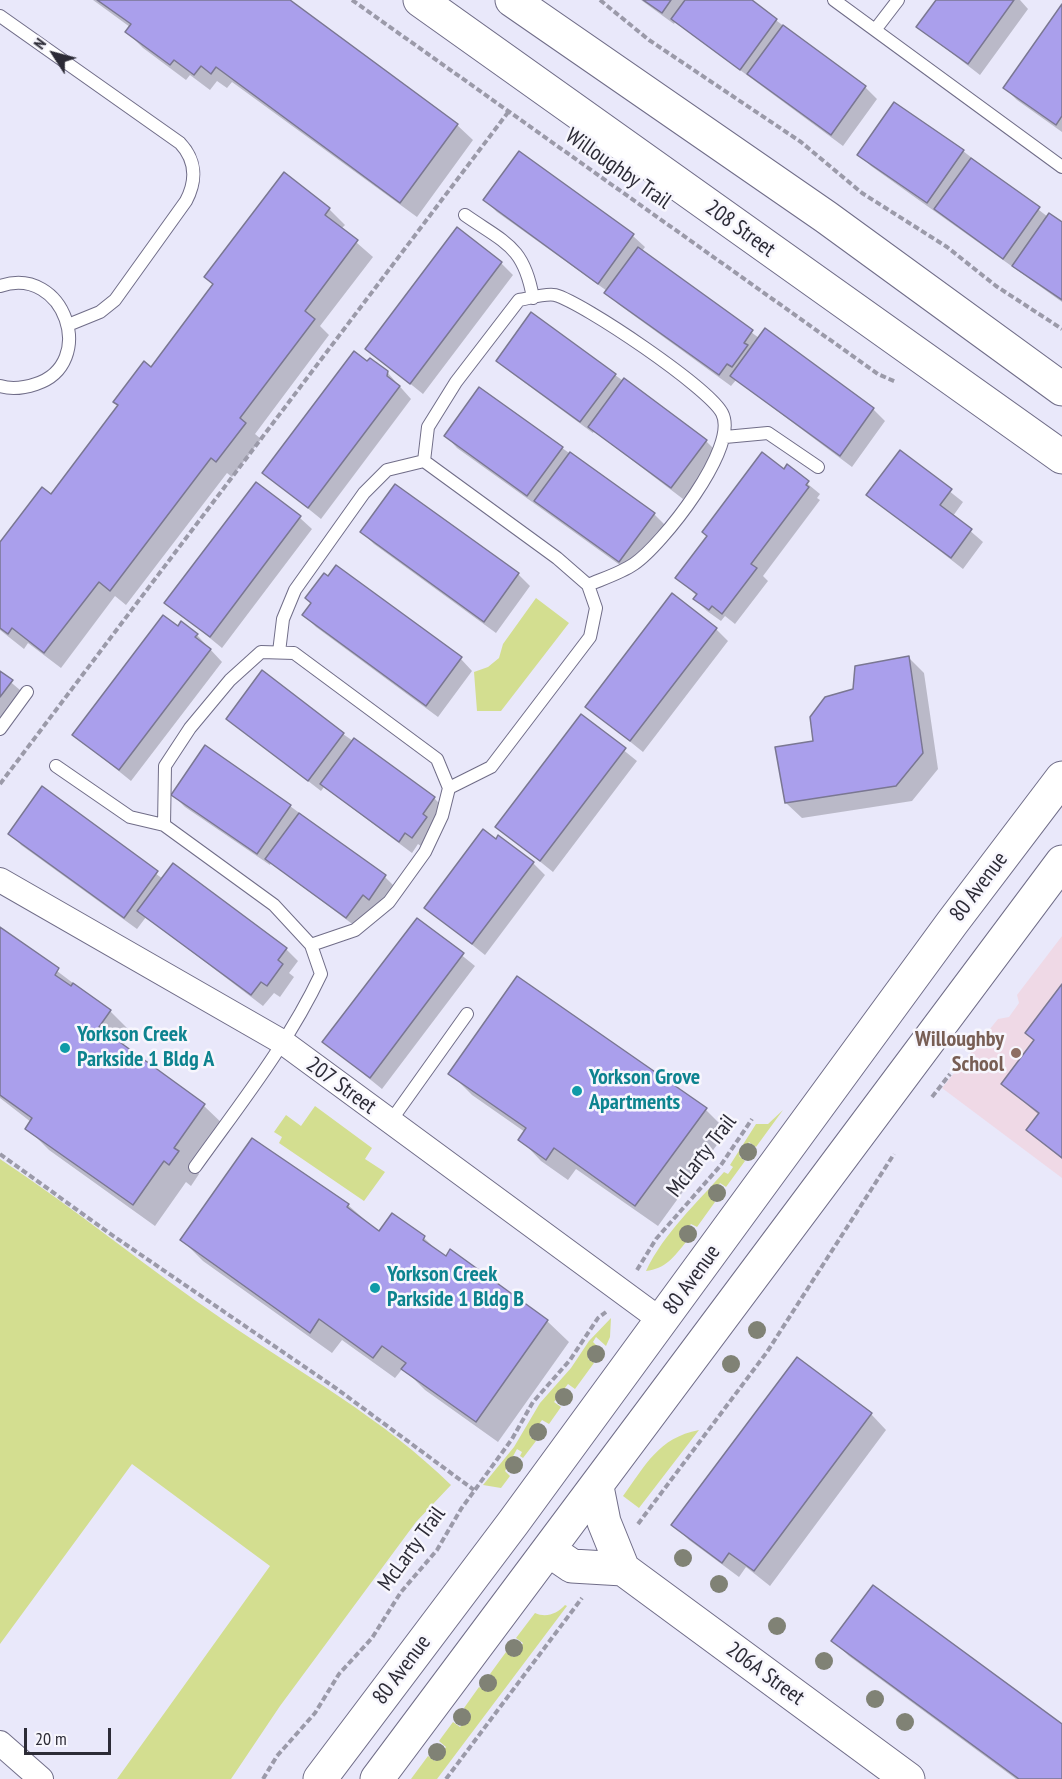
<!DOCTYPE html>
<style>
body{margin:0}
#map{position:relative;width:1062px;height:1779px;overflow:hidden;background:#e9e8fa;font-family:"PT Sans Narrow",sans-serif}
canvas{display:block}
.north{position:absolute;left:24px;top:24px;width:60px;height:60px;-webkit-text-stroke:4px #f7f6fd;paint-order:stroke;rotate:306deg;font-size:16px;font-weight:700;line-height:24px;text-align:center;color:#2c2b36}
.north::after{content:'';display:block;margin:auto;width:21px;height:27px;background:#2c2b36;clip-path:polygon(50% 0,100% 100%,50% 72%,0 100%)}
.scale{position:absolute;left:24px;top:1728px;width:87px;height:27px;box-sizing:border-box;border:3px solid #2c2b36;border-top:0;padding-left:8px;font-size:18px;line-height:21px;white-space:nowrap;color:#2c2b36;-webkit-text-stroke:4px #f7f6fd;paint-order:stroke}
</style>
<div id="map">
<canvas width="1062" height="1779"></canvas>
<div class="north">N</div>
<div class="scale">20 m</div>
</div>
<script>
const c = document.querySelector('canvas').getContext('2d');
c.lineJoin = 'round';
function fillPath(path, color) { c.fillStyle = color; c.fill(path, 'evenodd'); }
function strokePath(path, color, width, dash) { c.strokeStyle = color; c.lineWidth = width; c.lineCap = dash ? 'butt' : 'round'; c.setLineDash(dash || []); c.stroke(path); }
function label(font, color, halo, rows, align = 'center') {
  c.font = font + ' "PT Sans Narrow",sans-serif'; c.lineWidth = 5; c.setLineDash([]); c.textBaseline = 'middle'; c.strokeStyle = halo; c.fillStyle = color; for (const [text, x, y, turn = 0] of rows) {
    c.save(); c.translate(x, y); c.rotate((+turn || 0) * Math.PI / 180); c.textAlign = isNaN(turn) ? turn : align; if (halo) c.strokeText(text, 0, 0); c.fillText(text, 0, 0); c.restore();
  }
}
fillPath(new Path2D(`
 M1062 936V1178L942 1088 998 1019 1009 1017 1019 1003 1017 995Z`), '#efd9e6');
fillPath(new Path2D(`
 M536 598 569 623 501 711H477L474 672 488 667 499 658 503 644Z
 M315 1106 372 1148 365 1159 385 1172 364 1201 279 1143 282 1137 274 1132 286 1115 301 1126Z
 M783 1110 756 1147 749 1142 739 1156 745 1161 726 1187 720 1183 709 1197 715 1202 697 1227 691 1224 680 1238 686 1242C674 1257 665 1269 646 1271 664 1233 697 1203 724 1172L728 1174 733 1167 730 1165 756 1124H768Z
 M0 1159C76 1209 147 1268 222 1319 299 1372 385 1420 451 1485L416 1522 280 1706 231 1779H117L270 1566 132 1464 0 1644Z
 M611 1318 610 1337 606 1346 596 1337 593 1342 597 1346 588 1359 594 1363 575 1389 568 1384 554 1402 561 1407 549 1424 542 1420 530 1437 536 1441 523 1458 520 1456 522 1452 517 1449 505 1471 510 1476 501 1488 483 1485 514 1447 540 1403 571 1368 589 1341Z
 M699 1430 639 1508 623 1496C646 1465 658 1438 699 1430Z
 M565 1605 567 1606 437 1779H411L428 1756 435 1761 446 1747 439 1741 453 1722 460 1727 471 1714 464 1708 479 1687 487 1692 496 1679 490 1674 506 1652 513 1657 523 1643 516 1638 535 1613C546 1618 557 1614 565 1605Z`), '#d3de90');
fillPath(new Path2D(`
 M93 0H288L457 125 473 140 417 217 232 82 227 88 217 81 210 90 190 75 186 80 143 48 127 32 130 27Z
 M641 0H749L865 87 877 99 843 146 675 22 674 24Z
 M937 0H1020L1028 9 980 75 918 27Z
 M1062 7V132L1017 100 1005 88Z
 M963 151 1048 217 1062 224V302L871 166 859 154Z
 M284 174 329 209 345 225 341 229 373 257 320 326 329 335 255 434 261 439 232 477 227 473 126 605 115 596 61 668 28 643 24 649 0 630V544L51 496 151 369 214 286 206 277Z
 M485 200 633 236 645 247 642 251 759 338 765 330 873 409 885 421 852 467 736 380 731 386 618 304 607 291 497 212Z
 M501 263 513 275 423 394 367 349Z
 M498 361 615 375 706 441 718 453 683 499 594 431 593 433 510 372Z
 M368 363 387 372 411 399 321 519 264 473Z
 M480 389 654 514 666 526 631 573 457 448 446 436Z
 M900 452 963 502 953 516 983 542 963 569 868 495Z
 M787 467 820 494 817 498 820 500 763 576 768 581 735 624 725 616 721 621 707 611 695 599 697 596 677 578Z
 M300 518 312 529 222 648 166 602Z
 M362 532 518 574 530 586 496 633 374 544Z
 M304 615 461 659 472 671 438 717 316 627Z
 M178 628 197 635 222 662 131 781 74 735Z
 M716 629 728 641 643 752 587 707Z
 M908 657 924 673 938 769 912 801 802 818 786 803 815 742 854 691Z
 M0 673 27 696 0 733Z
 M581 716 637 761 553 872 497 827Z
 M228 719 343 734 434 798 446 810 425 849 418 844 412 853 324 787 321 791Z
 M206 747 290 806 385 877 397 889 359 929 271 863 270 865 185 807 173 795Z
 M42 789 163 879 286 949 298 961 289 973 294 977 280 997 274 993 263 1006 146 917 137 929 21 845 10 833Z
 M533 863 545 875 485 955 426 908Z
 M418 920 475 966 382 1089 324 1042Z
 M0 928 110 1011 132 1033 123 1046 204 1106 226 1127 196 1170 199 1174 191 1186 186 1182 155 1226 49 1150 27 1128 31 1122 0 1098Z
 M1062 986V1159L1028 1130 1039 1115 1003 1084 1035 1041 1027 1033Z
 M450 1073 706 1110 727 1131 658 1226 576 1169 568 1180 541 1161 520 1139 525 1132 472 1095Z
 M253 1140 348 1205 380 1233 392 1215 424 1238 442 1255 547 1321 569 1342 498 1442 425 1390 403 1368 395 1378 342 1340 332 1353 203 1261 182 1240Z
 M871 1414 886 1430 770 1586 746 1567 739 1577 689 1540 673 1524Z
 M833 1641 1062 1726V1779H1016L849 1656Z`), '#0003');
const building = new Path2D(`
 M97 0H290L458 124 400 203 216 67 211 74 201 66 194 75 174 60 170 65 125 32 131 24Z
 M643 0H671L662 13Z
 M685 0H752L777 19 740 70 671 19Z
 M936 0H1014L968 64 916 27Z
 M1062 4V116L1056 125 1003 88Z
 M783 25 866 86 831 135 747 74Z
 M894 102 964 150 927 203 857 155Z
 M519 151 634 234 598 284 483 200Z
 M971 158 1040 207 1003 259 934 209Z
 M284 172 330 208 325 215 358 240 305 311 315 319 240 418 246 423 216 462 211 458 110 591 99 582 44 653 12 628 8 634 0 628V542L42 487 51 494 118 405 113 402 144 361 151 367 213 284 204 277Z
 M1049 213 1062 222V300L1012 266Z
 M457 227 502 262 410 384 365 349Z
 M638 247 753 330 744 343 748 345 732 367 727 364 719 375 604 293Z
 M531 312 616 374 580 422 496 361Z
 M765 328 874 408 840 456 730 376Z
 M354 351 367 361 370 358 388 371 387 376 400 386 308 508 262 473Z
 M624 378 707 440 671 488 588 427Z
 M479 387 563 447 527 496 444 436Z
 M900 450 952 489 940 505 972 529 951 558 866 495Z
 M570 452 655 513 619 562 534 501Z
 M762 452 784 469 787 464 809 481 806 485 809 487 751 564 757 568 722 614 712 606 709 610 693 599 697 594 675 578 707 536 702 532Z
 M256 482 301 516 210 637 164 603Z
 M395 484 519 573 484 622 360 532Z
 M336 565 462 657 426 706 302 615 311 603 305 598 324 573 328 576Z
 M672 593 717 628 630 741 585 707Z
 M163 615 178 626 181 621 198 634 195 637 211 649 119 770 72 735Z
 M909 656 923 753 896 786 785 803 775 747 813 741 810 717 825 697 853 689 855 666Z
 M262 670 344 733 308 781 226 719Z
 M0 671 13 680 0 697Z
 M581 714 626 748 540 861 495 827Z
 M354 738 435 797 423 814 427 817 412 838 405 833 399 842 320 784Z
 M205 745 291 805 257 854 171 795Z
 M42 786 158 871 124 918 8 834Z
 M299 813 386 875 369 900 363 895 346 918 265 859Z
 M483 829 496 839 498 835 534 862 472 944 424 908Z
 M173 863 287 948 278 960 283 964 267 986 261 982 251 995 137 911Z
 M417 918 464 953 370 1078 322 1042Z
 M0 927 59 968 55 975 71 986 73 983 111 1010 99 1027 205 1104 174 1148 179 1151 169 1165 164 1161 133 1205 25 1129 32 1118 0 1095Z
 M517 976 707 1108 635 1206 554 1148 546 1160 518 1140 526 1128 448 1074Z
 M1062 984V1158L1026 1130 1039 1113 1001 1084 1034 1040 1025 1033Z
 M252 1138 349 1204 347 1207 379 1231 392 1213 425 1236 423 1240 446 1256 450 1249 548 1320 476 1422 401 1369 406 1363 382 1346 373 1358 319 1319 310 1333 180 1240Z
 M797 1357 872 1413 754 1571 729 1553 722 1563 671 1525Z
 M873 1585 1062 1724V1779H1019L831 1641Z`);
fillPath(building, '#aa9fec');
strokePath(building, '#7a7792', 1.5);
const lane = new Path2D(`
 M834 0 1062 167
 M0 16 180 143C196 160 197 180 186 201L115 300 100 312 68 325
 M875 30 898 0
 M465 215C505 243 524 246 533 298
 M0 286C65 264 98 364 36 384 24 388 12 390 0 386
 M725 437 768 433 818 467
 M424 461 428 427 456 382 519 300C530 298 546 293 555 295 584 303 709 388 722 413 740 447 661 546 634 564 621 573 602 579 588 585
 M279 652 283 619 295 590 364 493 387 470 424 461 557 558 588 585 596 608 590 637 491 767 449 788
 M0 729 27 692
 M56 766 130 817 164 825 274 905 311 945 321 974C288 1044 240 1104 195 1167
 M164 825 165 766 190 728 230 680 261 652 294 653 437 759 449 788 442 816 425 852 389 902 355 930 311 945
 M390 1122 467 1014`);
const street = new Path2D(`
 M0 880 284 1043 662 1321
 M0 1743 41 1779`);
const secondary = new Path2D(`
 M420 0 1062 457
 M512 0 826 217 1062 389
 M597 1487 604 1522 623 1569 908 1779
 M550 1551 572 1566 623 1569
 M320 1779 513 1523 952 923 1062 778
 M377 1779 1062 862`);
strokePath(lane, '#706d88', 14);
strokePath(street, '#706d88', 26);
strokePath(secondary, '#706d88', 35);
strokePath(new Path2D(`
 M352 0 878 374 896 382
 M600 0 649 40 801 142 862 193 947 247 996 286 1062 329
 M0 784 509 111
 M932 1097 950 1074
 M0 1154 109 1233 337 1389 474 1490
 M637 1270 656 1239 721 1165 752 1119
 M638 1524 767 1352 894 1154
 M263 1779 277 1756 315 1713 339 1674 372 1638 401 1592 437 1550 461 1509 512 1439 533 1402 570 1360 598 1318 606 1312
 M446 1779 582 1598`), '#9b9aa9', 4, [6, 3]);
strokePath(lane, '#fff', 12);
strokePath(street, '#fff', 24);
strokePath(secondary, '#fff', 33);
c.fillStyle = '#808275';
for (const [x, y] of [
 [748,1152],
 [717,1193],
 [688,1234],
 [757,1330],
 [596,1354],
 [731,1364],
 [564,1397],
 [538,1432],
 [514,1465],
 [683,1558],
 [719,1584],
 [777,1626],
 [514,1648],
 [824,1661],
 [488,1683],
 [875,1699],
 [462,1717],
 [905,1722],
 [437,1752]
]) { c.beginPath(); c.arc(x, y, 9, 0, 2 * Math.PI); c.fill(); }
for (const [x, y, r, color] of [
 [65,1048,6,"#0f9aa8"],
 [1016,1053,6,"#8d6e63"],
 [577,1091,6,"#0f9aa8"],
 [375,1288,6,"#0f9aa8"]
]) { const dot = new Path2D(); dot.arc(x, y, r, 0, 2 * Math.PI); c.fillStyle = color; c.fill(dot); strokePath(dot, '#f7f6fd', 2); }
label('22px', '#2c2b36', '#f7f6fd', [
 ["Willoughby Trail",618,169,35],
 ["208 Street",740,229,36],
 ["80 Avenue",979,887,-53],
 ["207 Street",341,1086,36],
 ["McLarty Trail",702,1156,-52],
 ["80 Avenue",692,1280,-54],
 ["McLarty Trail",412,1549,-54],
 ["80 Avenue",402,1670,-53],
 ["206A Street",765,1674,36]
]);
label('bold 22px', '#0d838f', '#f7f6fd', [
 ["Yorkson Creek",77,1035],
 ["Parkside 1 Bldg A",77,1060],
 ["Yorkson Grove",589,1078],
 ["Apartments",589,1103],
 ["Yorkson Creek",387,1275],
 ["Parkside 1 Bldg B",387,1300]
], 'left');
label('bold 22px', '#785e54', '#f7f6fd', [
 ["Willoughby",1004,1040],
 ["School",1004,1065]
], 'right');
</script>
